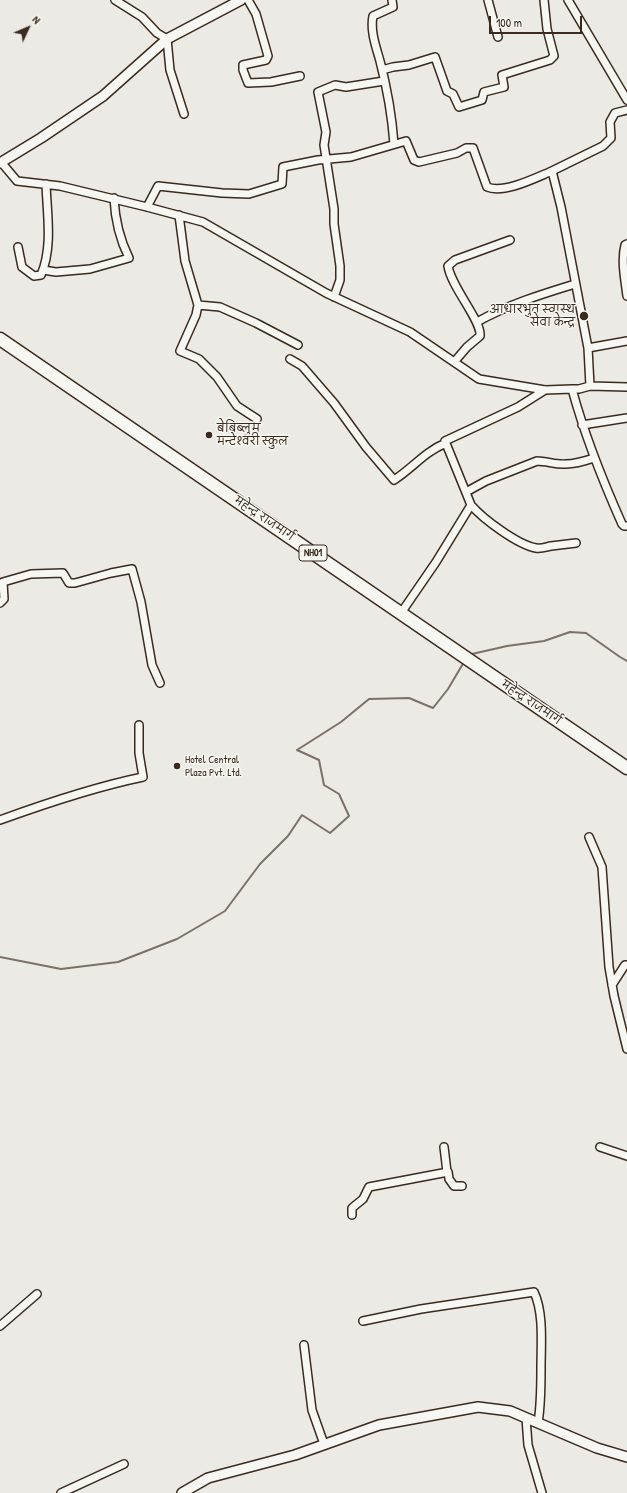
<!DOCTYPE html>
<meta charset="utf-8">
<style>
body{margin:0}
#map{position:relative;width:627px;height:1493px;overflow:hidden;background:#ebeae5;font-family:"Patrick Hand",sans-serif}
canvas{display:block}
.north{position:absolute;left:8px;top:8px;width:40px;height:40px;-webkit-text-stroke:3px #f6f6f2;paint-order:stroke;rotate:46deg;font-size:11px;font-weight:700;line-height:16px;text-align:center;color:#3b2a1e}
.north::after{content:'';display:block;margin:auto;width:14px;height:18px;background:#3b2a1e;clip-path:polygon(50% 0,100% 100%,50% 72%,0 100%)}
.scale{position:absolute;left:489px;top:16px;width:93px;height:18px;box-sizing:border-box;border:2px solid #3b2a1e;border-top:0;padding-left:5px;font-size:12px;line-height:14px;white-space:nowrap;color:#3b2a1e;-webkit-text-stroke:3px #f6f6f2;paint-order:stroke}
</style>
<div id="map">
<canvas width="627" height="1493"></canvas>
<div class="north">N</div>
<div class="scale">100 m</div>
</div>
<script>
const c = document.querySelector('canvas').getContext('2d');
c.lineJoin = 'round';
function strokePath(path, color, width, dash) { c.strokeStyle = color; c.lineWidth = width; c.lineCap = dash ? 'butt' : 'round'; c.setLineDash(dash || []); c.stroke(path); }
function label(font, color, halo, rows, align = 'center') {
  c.font = font + ' "Patrick Hand","Playpen Sans Deva",sans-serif'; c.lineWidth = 3; c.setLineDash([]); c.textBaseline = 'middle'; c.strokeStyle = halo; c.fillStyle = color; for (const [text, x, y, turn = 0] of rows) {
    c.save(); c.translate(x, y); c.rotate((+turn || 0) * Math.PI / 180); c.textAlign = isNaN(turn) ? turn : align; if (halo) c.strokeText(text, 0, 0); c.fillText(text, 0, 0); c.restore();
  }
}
strokePath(new Path2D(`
 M471 656 472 654 507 646 544 641 570 632 586 633 620 657 627 661
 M0 957 61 969 118 962 177 939 225 911 260 864 288 836 302 815 330 833 349 816 339 794 324 785 319 760 297 750 341 722 369 699 409 698 433 708 448 689 464 662`), '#7c7167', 2);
const street = new Path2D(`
 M115 0 142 17 157 33 167 39 170 70 184 114
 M248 0 256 14 268 56 266 60 243 65V70L248 83 271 82 300 76
 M392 0 393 7 373 16C370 31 376 47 380 61 387 88 392 116 394 144
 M488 0 498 37
 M568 0 627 100
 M382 70 393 67 409 65 435 57 447 91 453 94 459 107 482 100 484 92 504 87 502 75 550 60 554 56 547 29 544 0
 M1 162 17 181 60 186 147 207 203 222 326 293 410 332 479 379 545 390 572 389
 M147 207 158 186 222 193 249 194 282 184 283 167 318 160 351 157 406 141 414 160 419 162 457 153 466 148H473L487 187C504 194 535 178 552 171
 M179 215 185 261 198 305 220 307 256 323 298 345
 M627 244 625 245C621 261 625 280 627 296
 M18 247 22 267 34 276 41 275C53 247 47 214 46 184
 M43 270 56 272 90 269 129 258C120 240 115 219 114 198
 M334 297 340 280V266L334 224V209L324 145 326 132 318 92 335 85 346 87 384 81
 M198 305 196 315 180 351 199 359 217 377 237 406 257 419
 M477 322C507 305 542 294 575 284
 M627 341 588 348 590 386 579 389H572C585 437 602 479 622 524L624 526H627
 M588 348 561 207 552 171 603 146 611 138 610 122 615 113 627 110
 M290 359 302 366 334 403 366 447 394 480C413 468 424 452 446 443
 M455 361 467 347 480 336C482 321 451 287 448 266L455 260 510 240
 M590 386 627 387
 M582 425 627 418
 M466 492 486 481 537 461C547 461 556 465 566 464 575 464 585 461 594 458
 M471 505C483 519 518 545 536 548 541 549 546 547 551 546 559 545 568 544 576 543
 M0 603 4 599 3 582 31 574 63 573 69 583H75L111 573 132 569 141 602 152 665 160 683
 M401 613 436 562 471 505 445 441 518 407 545 390
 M0 820C47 803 94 787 143 777L139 753V725
 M589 837 602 867 609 967 614 996 627 1049
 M612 985 625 965H627
 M444 1147 447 1172
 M600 1147 627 1156
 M352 1215V1208L363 1199 369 1187 448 1172 449 1179 454 1186H462
 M363 1321 421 1309 534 1292C544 1313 541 1345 541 1368 541 1387 541 1405 538 1423
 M0 1326 37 1294
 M304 1345 312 1410 324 1444
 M526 1418 528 1445 542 1493
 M61 1493 124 1464`);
const secondary = new Path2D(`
 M0 163 41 138 103 96 167 39 241 0
 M182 1493 208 1478 295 1455 379 1425 478 1407 510 1411 597 1448 627 1457`);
const highway = new Path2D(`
 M0 339 627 768`);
strokePath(street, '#3b2a1e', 10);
strokePath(secondary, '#3b2a1e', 12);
strokePath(highway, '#3b2a1e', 15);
strokePath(street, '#f6f6f2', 7);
strokePath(secondary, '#f6f6f2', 9);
strokePath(highway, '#f6f6f2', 12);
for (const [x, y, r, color] of [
 [584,316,5,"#3b2a1e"],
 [209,435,4,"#3b2a1e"],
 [177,766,4,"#3b2a1e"]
]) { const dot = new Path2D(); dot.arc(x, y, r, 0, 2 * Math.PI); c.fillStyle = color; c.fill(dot); strokePath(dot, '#f6f6f2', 1.5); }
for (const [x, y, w] of [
 [313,553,28]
]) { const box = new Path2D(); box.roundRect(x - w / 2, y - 8, w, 16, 3); c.fillStyle = '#f6f6f2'; c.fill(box); strokePath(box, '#3b2a1e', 1); }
label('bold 10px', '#3b2a1e', null, [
 ["NH01",313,553]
]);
label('11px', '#3b2a1e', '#f6f6f2', [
 ["आधारभुत स्वास्थ",575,310,"right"],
 ["सेवा केन्द्र",575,323,"right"],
 ["बेबिब्लुम",217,429],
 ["मन्टेश्वरी स्कुल",217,442],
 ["Hotel Central",185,760],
 ["Plaza Pvt. Ltd.",185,773]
], 'left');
label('11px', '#3b2a1e', '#f6f6f2', [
 ["महेन्द्र राजमार्ग",264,519,34],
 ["महेन्द्र राजमार्ग",531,703,34]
]);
</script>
